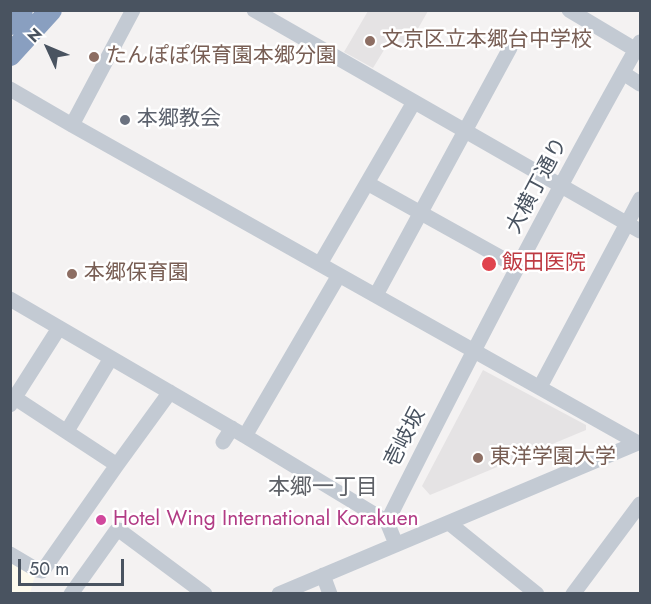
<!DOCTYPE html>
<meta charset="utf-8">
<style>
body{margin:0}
#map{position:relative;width:651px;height:604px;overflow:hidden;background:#f4f2f2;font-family:Jost,sans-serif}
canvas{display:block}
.frame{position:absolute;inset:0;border:12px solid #495360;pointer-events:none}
.north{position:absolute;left:18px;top:18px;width:60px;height:60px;-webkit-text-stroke:4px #fff;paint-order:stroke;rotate:314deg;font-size:16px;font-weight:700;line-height:24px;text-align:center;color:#495360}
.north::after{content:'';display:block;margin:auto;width:21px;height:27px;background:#495360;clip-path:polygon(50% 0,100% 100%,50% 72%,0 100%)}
.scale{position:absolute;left:18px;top:559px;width:106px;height:27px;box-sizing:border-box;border:3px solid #495360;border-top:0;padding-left:8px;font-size:18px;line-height:21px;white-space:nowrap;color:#495360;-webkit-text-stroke:4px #fff;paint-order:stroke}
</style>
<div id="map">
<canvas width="651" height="604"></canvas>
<div class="frame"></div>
<div class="north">N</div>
<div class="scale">50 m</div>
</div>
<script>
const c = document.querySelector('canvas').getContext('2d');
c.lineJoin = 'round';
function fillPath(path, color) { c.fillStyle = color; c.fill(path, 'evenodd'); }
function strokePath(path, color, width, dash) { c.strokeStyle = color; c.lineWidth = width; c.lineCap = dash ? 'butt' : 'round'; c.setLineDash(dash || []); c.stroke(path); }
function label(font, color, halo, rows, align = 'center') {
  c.font = font + ' Jost,"Noto Sans JP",sans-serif'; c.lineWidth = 5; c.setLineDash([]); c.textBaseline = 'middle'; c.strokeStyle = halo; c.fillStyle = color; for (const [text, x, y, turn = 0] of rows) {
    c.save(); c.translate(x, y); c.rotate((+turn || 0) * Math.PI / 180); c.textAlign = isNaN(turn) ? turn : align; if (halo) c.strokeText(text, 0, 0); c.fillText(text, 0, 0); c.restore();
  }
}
fillPath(new Path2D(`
 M10 558 36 572 30 593H11Z`), '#fdfaed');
fillPath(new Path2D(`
 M368 11V10L428 11 408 46 392 37 373 68 344 52Z
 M483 370 586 425V430L430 495 422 486Z`), '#e5e3e4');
strokePath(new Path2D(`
 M254 10 640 231
 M569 10 636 50
 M623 73 640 84
 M10 89 72 125 638 443
 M72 125 133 10
 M367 183 518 267
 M320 264 414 102
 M376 295 510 48
 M10 299 245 436 387 522
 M540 387 640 199
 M15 398 117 465
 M10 405 59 328
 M67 431 111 358
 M245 436 339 275
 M223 442 232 428
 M449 523 537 594
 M396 544 387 522C468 360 551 200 640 42
 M10 554 37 570 42 571 44 569 117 465 170 392
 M323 575 330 594
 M71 594 116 531 119 530 205 594
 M279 594 640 442
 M573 594 640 504`), '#c3cad3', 15);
strokePath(new Path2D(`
 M10 24 22 10
 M10 55 51 10`), '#899fc0', 22);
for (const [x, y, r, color] of [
 [370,41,6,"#8d6e63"],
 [94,57,6,"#8d6e63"],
 [125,120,6,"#6b7280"],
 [489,264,8,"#e0444e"],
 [72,274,6,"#8d6e63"],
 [478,458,6,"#8d6e63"],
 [101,520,6,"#d1479c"]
]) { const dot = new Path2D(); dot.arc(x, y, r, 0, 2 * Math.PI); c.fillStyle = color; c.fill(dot); strokePath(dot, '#fff', 2); }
label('21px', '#785e54', '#fff', [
 ["文京区立本郷台中学校",382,41],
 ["たんぽぽ保育園本郷分園",106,57],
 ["本郷保育園",84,274],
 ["東洋学園大学",490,458]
], 'left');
label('21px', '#5b616d', '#fff', [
 ["本郷教会",137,120]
], 'left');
label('21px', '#495360', '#fff', [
 ["大横丁通り",538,186,-62],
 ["壱岐坂",406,438,-63]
]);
label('21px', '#be3a42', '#fff', [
 ["飯田医院",502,264]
], 'left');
label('21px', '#b23c85', '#fff', [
 ["Hotel Wing International Korakuen",113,520]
], 'left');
label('22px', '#5e6167', '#fff', [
 ["本郷一丁目",323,489]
]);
</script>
